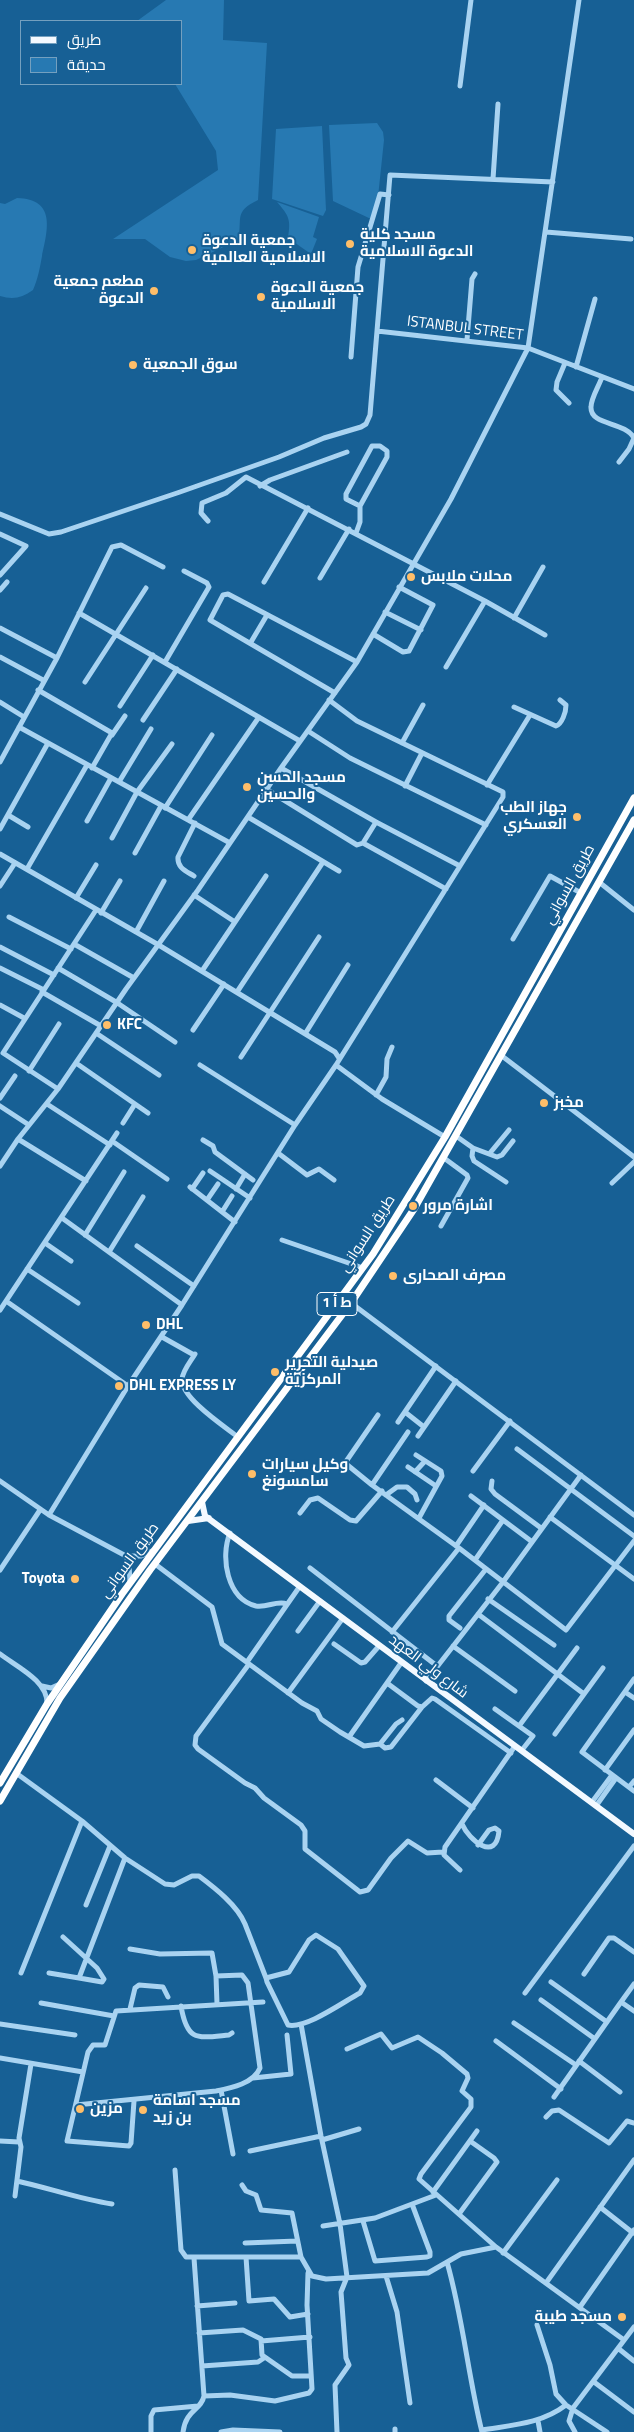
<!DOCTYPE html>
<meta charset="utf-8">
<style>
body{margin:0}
#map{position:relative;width:634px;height:2432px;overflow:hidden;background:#176095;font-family:"Titillium Web",Cairo,sans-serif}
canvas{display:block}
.legend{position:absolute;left:20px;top:20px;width:162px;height:65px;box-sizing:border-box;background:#176095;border:1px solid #74a0bf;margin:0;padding:6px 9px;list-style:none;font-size:15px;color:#fff}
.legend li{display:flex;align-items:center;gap:10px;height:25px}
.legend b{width:25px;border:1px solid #74a0bf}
</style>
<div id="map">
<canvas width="634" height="2432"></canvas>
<ul class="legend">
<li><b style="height:6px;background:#f3f9ff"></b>طريق</li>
<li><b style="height:14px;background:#2779b2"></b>حديقة</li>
</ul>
</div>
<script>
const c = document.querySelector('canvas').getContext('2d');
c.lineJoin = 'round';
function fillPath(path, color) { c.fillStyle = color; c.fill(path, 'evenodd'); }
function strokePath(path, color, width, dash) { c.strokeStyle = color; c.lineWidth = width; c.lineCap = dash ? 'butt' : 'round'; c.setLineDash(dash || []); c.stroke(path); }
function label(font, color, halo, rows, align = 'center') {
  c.font = font + ' "Titillium Web",Cairo,sans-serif'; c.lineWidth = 4; c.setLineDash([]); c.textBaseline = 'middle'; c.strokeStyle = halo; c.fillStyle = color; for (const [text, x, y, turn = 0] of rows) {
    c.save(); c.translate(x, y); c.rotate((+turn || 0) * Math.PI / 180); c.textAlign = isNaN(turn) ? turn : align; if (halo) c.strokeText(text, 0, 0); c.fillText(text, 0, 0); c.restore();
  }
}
fillPath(new Path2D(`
 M166 0H224L223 40 267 43 258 200C233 212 243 218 238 240L196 260 186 261 170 257 145 239H113L218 170 216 151 175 84H181V21H137Z
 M377 123 383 132 384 140 378 197 371 219 333 201 329 125Z
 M322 126 326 210 323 216 272 199 276 129Z
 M17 198C56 199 48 229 42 256 40 267 38 279 33 290 22 298 13 300 0 296V203L5 204Z
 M277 202 319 217 313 237 317 239 311 254 288 238C291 219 289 216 277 202Z`), '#2779b2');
strokePath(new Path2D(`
 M460 86 471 0
 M493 179 498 104
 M546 232 631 239
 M377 331 528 348 634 389
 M467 340 472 279 475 274
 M351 357 358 267 380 194 389 195
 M565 363 557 382 556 390 569 403
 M576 367 595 299
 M602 377C599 386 591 398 591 407 590 426 625 421 634 438L629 449 619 462
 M260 486 270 480 347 452
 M0 514 49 534 61 532 180 492 279 457 324 438 361 427 366 424 370 415 390 175 553 182
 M208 521 201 513 202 503 226 493 246 477 485 601 446 667
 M356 533 360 522V506L387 457V451L380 446H372L346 494V499L360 506
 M0 534 26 546 0 575
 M320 578 349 529
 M264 582 308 508
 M0 590 7 582
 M485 601 545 635
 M385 612 421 630
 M79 613 300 741
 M514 618 543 567
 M0 628 57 658
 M373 634 403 652 409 651 433 605 399 587
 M251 642 267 615
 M0 657 43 680
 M165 662 209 587 207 583 184 571
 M85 682 146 588
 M38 690 112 733 92 768
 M335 693 210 620 223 595 228 594 357 662
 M0 702 24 717
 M120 706 153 655
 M514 707 556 726C562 724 566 712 566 705L560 700
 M143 720 177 669
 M19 727 230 843
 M308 731 350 758 486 825
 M112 735 125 716
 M402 743 423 705
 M0 762 57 658 112 547 121 545 163 567
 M281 768 376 822 460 866
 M119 782 151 729
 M487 785 530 715
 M405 786 422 753
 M266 789 357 845 363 843 446 889
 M165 808 212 735
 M8 815 28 827
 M248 817 339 871
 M188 820 259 717
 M87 821 111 778
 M0 829 48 743
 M112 838 137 792 172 744
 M363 843 376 822
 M135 853 161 806
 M0 854 157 944 335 1052 339 1058
 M27 869 87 765
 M194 876C186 871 177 868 178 857L195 823
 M599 882 634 910
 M0 886 15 863
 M194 895 235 922
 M76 898 96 865
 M101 913 120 881
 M9 917 71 949
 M136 932 164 881
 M513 939 550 876 581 893
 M74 944 134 978
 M0 947 54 975
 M0 968 44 990
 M58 968 116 1002 175 1042
 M202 971 266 876
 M42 992 101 1026
 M237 992 323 862
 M0 1005 24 1018
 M193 1030 224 984
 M96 1033 159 1075
 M305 1034 348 965
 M502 1056 634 1157
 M241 1057 319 937
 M76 1063 148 1113
 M200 1065 295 1125
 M336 1065 382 1099 445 1137
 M29 1071 59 1024
 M58 1089 3 1053 96 910
 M376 1095 386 1077 387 1059 392 1047
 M0 1098 15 1076
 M47 1104 110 1145
 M0 1106 29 1125
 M123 1123 135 1104
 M456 1136 473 1148 497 1157 502 1155 513 1141
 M18 1139 86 1181
 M203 1140 213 1146 215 1152 253 1180
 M112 1141 167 1179
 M473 1148 472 1156 474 1161 506 1182
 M278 1153 307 1175 319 1169 334 1180
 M490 1153 509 1130
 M0 1166 18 1139 58 1089 126 989 198 890 281 768 357 662 451 499 528 348 579 0
 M210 1171 250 1198
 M612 1183 634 1162
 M190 1187 235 1222
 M192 1189 203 1173
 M236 1189 245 1174
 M207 1200 218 1184
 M222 1212 232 1196
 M62 1218 182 1305
 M441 1226 468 1178 467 1175 444 1158
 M85 1235 124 1172
 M282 1240 363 1268
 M45 1243 71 1261
 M137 1246 194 1286
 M109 1252 143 1197
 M27 1269 78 1303
 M6 1301 128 1386
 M351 1303 634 1515
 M0 1310 117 1133
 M162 1337 194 1355
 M195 1354C191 1361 183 1370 182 1379 181 1398 224 1426 238 1437
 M405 1412 424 1427
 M378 1415 345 1463 372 1485 459 1548 566 1630 634 1541
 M398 1422 436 1366
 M418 1436 456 1381
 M517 1449 634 1536
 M416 1455 441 1471 442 1476 419 1518
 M408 1467 436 1486
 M473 1471 510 1421
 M415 1472 425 1461
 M0 1481 49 1515 126 1556H141L152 1551
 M492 1481 491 1489 495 1494 541 1528
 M372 1485 408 1432
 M386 1495 397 1487H407L415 1494 417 1500
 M471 1496 531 1541
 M300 1513 310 1500 318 1498 350 1520 356 1521 382 1491
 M49 1515 128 1386 182 1305 295 1125 336 1065 503 797V792L357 721 329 700
 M550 1517 634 1579
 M230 1533C220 1557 227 1599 256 1606 267 1608 277 1600 287 1604
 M456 1546 484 1505
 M126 1556 129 1564 130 1583
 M475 1560 503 1520
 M155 1564 212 1607 222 1644 302 1703 317 1711 321 1719 340 1732 364 1746 380 1744 396 1724 402 1720
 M310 1568 437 1666
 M0 1570 40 1510
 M488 1599 554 1645
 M478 1614 584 1694
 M460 1628 449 1620V1616L486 1569
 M298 1631 320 1601
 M392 1632 459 1548
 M334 1644 361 1663 365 1662 379 1646
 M453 1646 515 1691
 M0 1654C17 1667 48 1681 47 1704
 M247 1662 300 1586
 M249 1664 196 1736 195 1745 198 1749 245 1783 255 1788 264 1798 301 1825 305 1831V1849L360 1892 368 1890 391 1858 408 1841 427 1853 443 1852
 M634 1679 582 1752 634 1791
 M426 1681 503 1582 581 1475
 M387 1683 418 1706 422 1707 432 1698 435 1699 511 1753
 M42 1686 51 1688 60 1684
 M625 1692 634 1698
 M288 1693 343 1618
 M495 1709 533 1736 522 1750
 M519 1726 577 1648
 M555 1734 603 1668
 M349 1737 401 1663
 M380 1744 385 1748 391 1747 422 1707
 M605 1770 634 1730
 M16 1773 82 1821 125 1858 165 1884 174 1885 192 1876H199C215 1888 237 1905 245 1924L266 1978 267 1982 288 2025C306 2029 343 2002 360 1993L364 1986 338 1949 316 1935 309 1940 289 1972 266 1978
 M436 1780 473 1808
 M629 1787 634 1781
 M592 1802 612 1775
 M596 1806 616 1778
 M462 1824C469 1840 496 1863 499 1831L495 1828 489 1830 478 1845
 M460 1870 444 1855 445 1847 515 1746
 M86 1905 110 1846
 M63 1937 97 1968 104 1979 102 1982 79 1978
 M130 1949 160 1954 212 1953 216 1976 217 2004
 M21 1973 82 1821
 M49 1973 79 1978 125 1858
 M584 1974 609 1938H614L634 1952
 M551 1982 607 2022
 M525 1993 634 1846
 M541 2000 595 2039
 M621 2002 634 1984
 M41 2003 114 2016
 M181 2006C187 2042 197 2038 229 2035L232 2033
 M130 2009 135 1988 139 1985 163 1987 168 1997
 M514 2023 576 2065
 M0 2024 75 2035
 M301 2024 321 2136 340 2224 347 2277 341 2292 346 2358 349 2365 335 2385 337 2432
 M496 2041 561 2089
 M347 2049 381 2034 392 2048 418 2037 442 2053 467 2074 468 2078 462 2091 471 2099V2107L421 2174 419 2179 496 2247
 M0 2058 83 2072
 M579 2061 620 2092
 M253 2078 291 2074 287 2035
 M221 2090 233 2154
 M554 2097 621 2002 634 2011
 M134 2101 131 2143 129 2146 67 2141 88 2052 93 2045H105L116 2011 263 2002
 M76 2105 216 2091C232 2088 254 2083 260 2068L248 1983 242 1975 216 1976
 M546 2117 552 2111 559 2110 609 2143 627 2121 634 2123
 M322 2140 359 2129
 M0 2141 19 2142
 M250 2151 321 2136
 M175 2170 181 2250 186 2257H301L312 2276 326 2279 428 2273 461 2254 496 2247 624 2340
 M17 2181C49 2188 79 2199 112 2204
 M242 2185 246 2191 256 2195 261 2210 292 2213 301 2257
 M433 2192 477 2131
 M15 2196 21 2147 19 2138 31 2064
 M600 2207 633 2233
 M459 2214 497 2162 494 2158 470 2141
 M363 2221 375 2261 427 2257 430 2256V2252L412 2204
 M323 2226 375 2218 436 2195
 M245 2243 297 2241
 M503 2253 557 2180
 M246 2257 249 2301 274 2299 290 2317 308 2314
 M447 2262C463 2318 468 2376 482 2432
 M386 2276 397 2312 410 2403
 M546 2283 634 2160
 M197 2306 235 2303
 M580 2307 634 2230
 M537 2325 550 2365 556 2394 566 2405 607 2432
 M199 2333 243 2330 261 2339 262 2355 292 2376H311
 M261 2341 310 2337
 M619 2349 634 2361
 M202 2366 258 2362 264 2358
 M594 2382 634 2412
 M204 2396 230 2395 275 2401 309 2393 312 2389 307 2305 308 2273
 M538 2421 540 2432
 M395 2429V2432
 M482 2430C512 2425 541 2424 566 2405
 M151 2432V2416L154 2410 198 2406
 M183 2432C186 2409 201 2411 204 2396L194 2258
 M221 2432 233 2430 280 2432
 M575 2432 569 2421 573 2408 634 2327`), '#a9d3f1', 5);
strokePath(new Path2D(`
 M202 1502 205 1516 634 1834
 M188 1521 209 1518`), '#f3f9ff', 6);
strokePath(new Path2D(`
 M0 1783 47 1704 122 1594 373 1254 445 1137 634 798
 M0 1801 60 1698 150 1570 351 1303 414 1209 634 820`), '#fff', 7);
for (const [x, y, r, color] of [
 [350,244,5,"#ffbe69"],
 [192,250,5,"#ffbe69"],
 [154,291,5,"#ffbe69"],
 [261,297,5,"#ffbe69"],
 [133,365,5,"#ffbe69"],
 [411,577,5,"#ffbe69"],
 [247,787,5,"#ffbe69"],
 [577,817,5,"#ffbe69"],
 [107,1025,5,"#ffbe69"],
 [544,1103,5,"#ffbe69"],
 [413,1206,5,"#ffbe69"],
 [393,1276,5,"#ffbe69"],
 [146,1325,5,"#ffbe69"],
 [275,1372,5,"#ffbe69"],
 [119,1386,5,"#ffbe69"],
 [252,1474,5,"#ffbe69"],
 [75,1579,5,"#ffbe69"],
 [80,2109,5,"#ffbe69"],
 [143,2110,5,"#ffbe69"],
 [622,2317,5,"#ffbe69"]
]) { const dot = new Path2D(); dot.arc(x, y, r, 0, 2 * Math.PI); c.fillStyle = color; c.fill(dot); strokePath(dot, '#176095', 2); }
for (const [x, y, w] of [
 [337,1304,40]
]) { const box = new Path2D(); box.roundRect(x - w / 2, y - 11.5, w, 23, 4); c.fillStyle = '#176095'; c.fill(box); strokePath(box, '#fff', 1); }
label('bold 14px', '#fff', null, [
 ["ط أ 1",337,1304]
]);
label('bold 15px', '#fff', '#176095', [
 ["مسجد كلية",360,235],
 ["الدعوة الاسلامية",360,252],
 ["جمعية الدعوة",202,241],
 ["الاسلامية العالمية",202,258],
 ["مطعم جمعية",144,282,"right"],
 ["الدعوة",144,299,"right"],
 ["جمعية الدعوة",271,288],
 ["الاسلامية",271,305],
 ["سوق الجمعية",143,365],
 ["محلات ملابس",421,577],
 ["مسجد الحسن",257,778],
 ["والحسين",257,795],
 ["جهاز الطب",567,808,"right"],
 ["العسكري",567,825,"right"],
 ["KFC",117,1025],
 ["مخبز",554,1103],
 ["اشارة مرور",423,1206],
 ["مصرف الصحارى",403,1276],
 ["DHL",156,1325],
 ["صيدلية التحرير",285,1363],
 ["المركزية",285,1380],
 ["DHL EXPRESS LY",129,1386],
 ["وكيل سيارات",262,1465],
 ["سامسونغ",262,1482],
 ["Toyota",65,1579,"right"],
 ["مسجد اسامة",153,2101],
 ["بن زيد",153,2118],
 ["مزين",90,2109],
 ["مسجد طيبة",612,2317,"right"]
], 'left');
label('15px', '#fff', '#176095', [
 ["ISTANBUL STREET",465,329,7],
 ["طريق السواني",570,885,-61],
 ["طريق السواني",368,1234,-57],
 ["طريق السواني",130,1561,-54],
 ["شارع ولي العهد",428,1667,37]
]);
</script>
